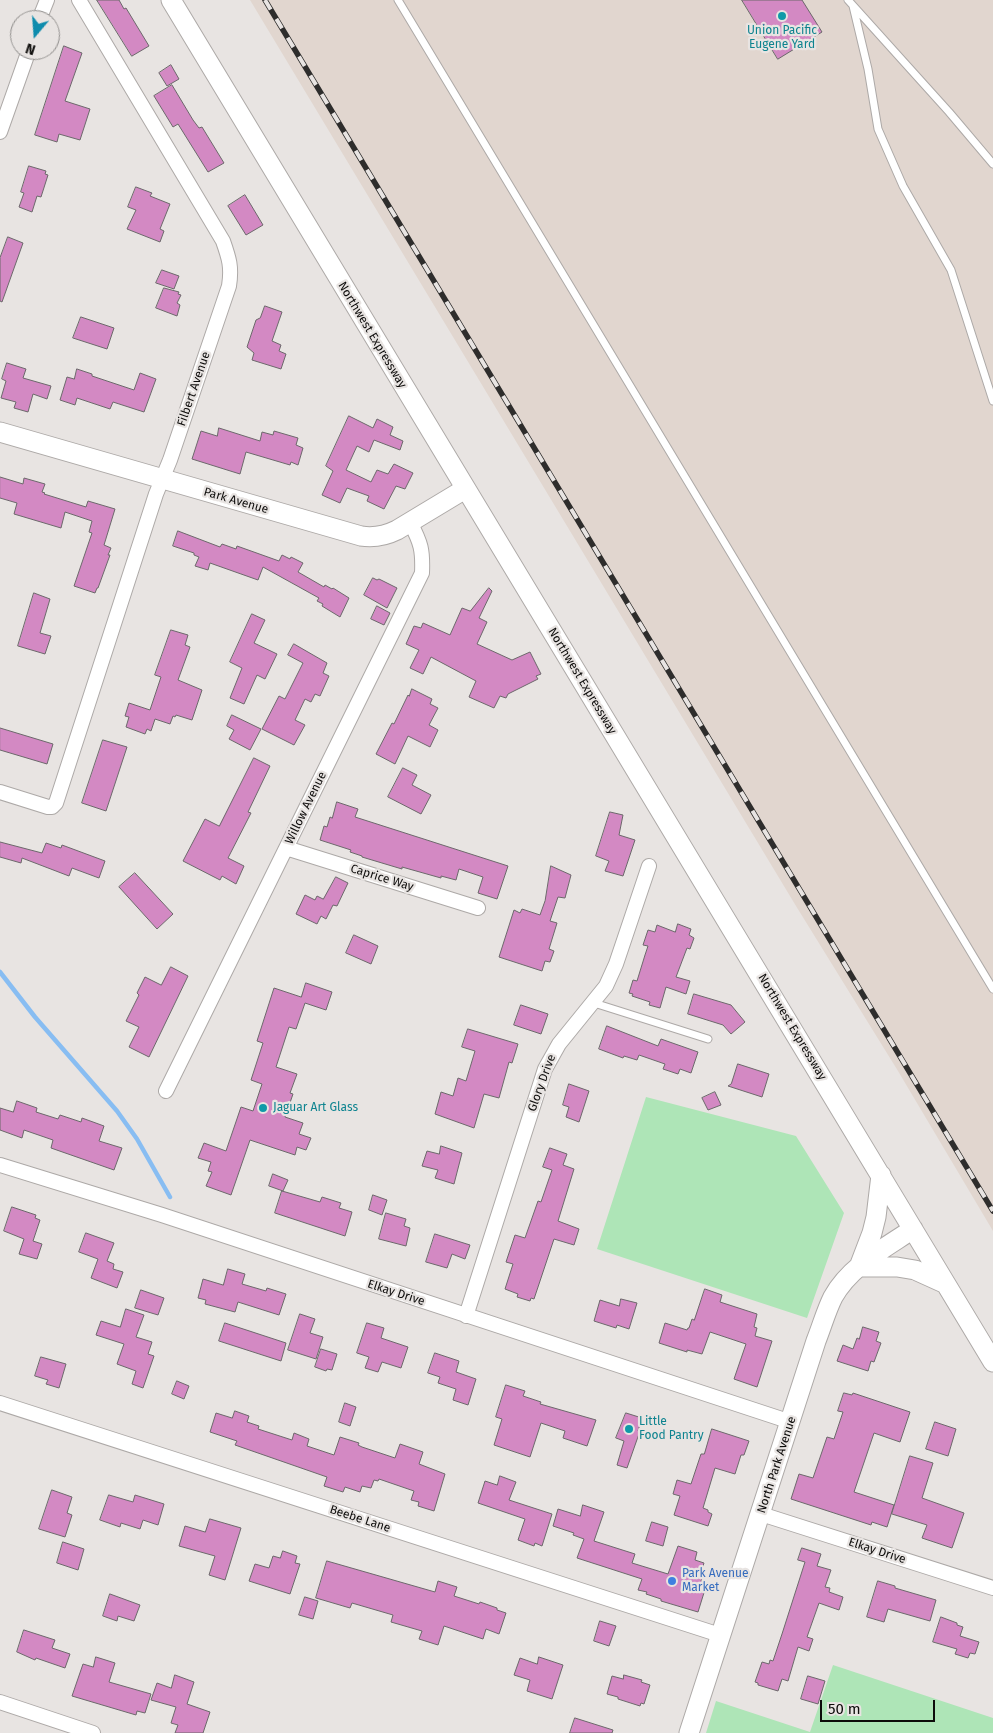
<!DOCTYPE html>
<style>
body{margin:0}
#map{position:relative;width:993px;height:1733px;overflow:hidden;background:#e8e4e2;font-family:"Fira Sans",sans-serif}
canvas{display:block}
.north{position:absolute;left:10px;top:10px;width:50px;height:50px;box-sizing:border-box;background:#e8e4e2;border:1px solid #908e8c;border-radius:50%;rotate:198deg;font-size:14px;font-weight:700;line-height:20px;text-align:center;color:#0d0c0b}
.north::after{content:'';display:block;margin:auto;width:18px;height:22px;background:#0e8cad;clip-path:polygon(50% 0,100% 100%,50% 72%,0 100%)}
.scale{position:absolute;left:820px;top:1700px;width:115px;height:22px;box-sizing:border-box;border:2px solid #0d0c0b;border-top:0;padding-left:6px;font-size:15px;line-height:18px;white-space:nowrap;color:#0d0c0b;-webkit-text-stroke:4px #e8e4e2;paint-order:stroke}
</style>
<div id="map">
<canvas width="993" height="1733"></canvas>
<div class="north">N</div>
<div class="scale">50 m</div>
</div>
<script>
const c = document.querySelector('canvas').getContext('2d');
c.lineJoin = 'round';
function fillPath(path, color) { c.fillStyle = color; c.fill(path, 'evenodd'); }
function strokePath(path, color, width, dash) { c.strokeStyle = color; c.lineWidth = width; c.lineCap = dash ? 'butt' : 'round'; c.setLineDash(dash || []); c.stroke(path); }
function label(font, color, halo, rows, align = 'center') {
  c.font = font + ' "Fira Sans",sans-serif'; c.lineWidth = 4.5; c.setLineDash([]); c.textBaseline = 'middle'; c.strokeStyle = halo; c.fillStyle = color; for (const [text, x, y, turn = 0] of rows) {
    c.save(); c.translate(x, y); c.rotate((+turn || 0) * Math.PI / 180); c.textAlign = isNaN(turn) ? turn : align; if (halo) c.strokeText(text, 0, 0); c.fillText(text, 0, 0); c.restore();
  }
}
fillPath(new Path2D(`
 M250 0H993V1231L898 1071 796 906Z`), '#e1d6cf');
fillPath(new Path2D(`
 M646 1097 796 1136 844 1213 807 1318 597 1249Z
 M833 1665 993 1718V1733H706L716 1701 810 1732Z`), '#aee5b7');
strokePath(new Path2D(`
 M0 972 35 1017 117 1111 137 1139 170 1197`), '#88bdf2', 4.5);
const building = new Path2D(`
 M97 0H119L124 9 126 8 149 46 132 56Z
 M742 0H802L822 32 778 59Z
 M64 46 82 53 65 101 90 109 80 140 59 134 57 142 35 135Z
 M171 65 179 79 167 86 159 73Z
 M172 85 193 120 199 128 202 127 224 163 208 172 178 124 173 127 154 96Z
 M29 166 46 171 45 174 48 175 41 197 37 196 32 212 19 207 24 193 21 192Z
 M136 187 152 193 150 196 170 204 160 229 164 231 160 242 127 229 136 210 128 207Z
 M245 195 263 225 246 235 228 206Z
 M8 237 23 243 2 302 0 301V258Z
 M162 270 179 276 174 289 156 283Z
 M164 288 179 292 178 294 181 295 177 303 180 305 177 316 156 308Z
 M265 306 282 312 272 341 281 345 279 351 286 354 281 369 252 360 254 353 247 347 256 320 260 318Z
 M81 317 114 328 107 349 73 338Z
 M7 363 26 369 23 378 51 386 47 399 33 394 28 412 14 408 16 402 1 398 6 381 2 379Z
 M77 369 92 374V376L134 390 140 373 156 379 144 412 113 402 110 409 77 398 75 405 60 400 67 377 74 379Z
 M349 416 373 428 377 419 393 427 390 435 403 441 400 450 374 440 369 452 357 446 346 470 371 482 377 470 388 474 394 464 413 473 405 489 396 486 384 509 367 501 369 496 347 488 340 503 322 495 333 471 326 466Z
 M219 428 260 441 262 432 273 435 274 431 298 438 296 445 303 448 298 465 291 462 290 465 246 452 240 474 192 459 201 431 217 436Z
 M0 477 23 484 24 478 45 484 42 492 45 493 44 494 86 507 88 501 115 509 104 545 111 548 108 555H110L98 588H97L95 593 74 586 92 533 89 532 92 521 65 512 61 528 14 514 17 503 0 498Z
 M178 531 220 547 222 544 236 549 237 546 279 561 282 555 290 559 291 557 303 563 298 572 324 587 325 585 332 589 333 588 349 598 340 617 322 606 323 604 317 601 319 598 263 567 258 580 210 563 208 570 195 566 199 557 194 555V553L173 546Z
 M373 578 377 580 379 579 397 588 387 608 364 595Z
 M489 588 492 591 479 618 487 622 477 644 512 660 530 652 541 674 536 676 538 679 508 694 506 698 500 696 494 708 469 697 476 681 431 657 423 674 410 668 419 650 406 644 414 626 421 628 423 623 450 635 462 608 470 611Z
 M34 593 50 599 40 633 51 636 45 654 18 646Z
 M377 606 390 613 384 625 371 619Z
 M252 614 265 620 254 643 277 654 265 679 257 675 244 704 230 698 242 668 230 662Z
 M171 630 188 635 185 645 190 647 178 680 202 690 192 720 176 715 175 717 173 716 170 724 155 719 151 731 147 729 145 734 126 727 129 717 125 716 129 703 150 710 161 677 155 675Z
 M294 644 327 663 323 673 329 676 320 696 315 694 311 702 305 699 295 720 305 725 294 745 262 729 279 696 285 699 303 663 288 655Z
 M412 689 432 699 430 704 438 708 429 725 438 730 430 747 408 736 395 764 376 754 392 723 394 724 408 695 409 696Z
 M232 715 261 729 250 750 229 739 234 730 227 726Z
 M0 728 53 744 47 764 0 750Z
 M103 740 127 747 106 811 82 803Z
 M254 758 270 766 248 812 251 813 228 858 244 866 236 884 222 876 220 880 183 861 205 819 219 826Z
 M403 768 417 775 412 785 431 795 421 814 388 797Z
 M337 802 358 809 355 817 508 866 497 899 478 893 483 877 459 869 456 880 441 876V878L402 867V869L362 857V856L350 852 351 850 320 840 324 826 327 827 330 817 332 818Z
 M610 812 623 815 619 835 635 840 623 876 605 871 609 861 596 856Z
 M0 842 42 853 46 843 61 848 62 845 105 861 99 878 72 868 69 876 22 858 21 863 0 857Z
 M551 866 571 875 565 898 558 897 550 921 557 923 549 949 554 951 550 962 545 961 542 971 499 957 514 910 520 913 522 909 540 915 545 901Z
 M135 873 173 914 157 929 119 887Z
 M336 877 348 883 337 906 333 905 326 919 321 916 317 924 296 914 305 895 315 900 317 896 323 899Z
 M678 924 691 929 689 935 694 938 690 949 687 948 676 977 690 981 686 994 666 987 660 1008 649 1005 650 1002 632 996 633 994 629 993 633 980 637 981 645 955 648 946 643 945 648 930 655 932 657 925 675 932Z
 M354 935 378 946 371 964 346 953Z
 M171 967 188 976 149 1057 129 1047 139 1027 126 1021 139 995 137 993 145 977 161 985Z
 M306 983 332 992 326 1010 305 1003 296 1029 289 1027 276 1067 297 1074 290 1093 293 1094 285 1117 303 1123 299 1134 311 1138 306 1150 297 1147 295 1155 250 1140 231 1195 206 1186 212 1172 208 1171 211 1162 198 1158 204 1143 226 1151 241 1107 253 1111 262 1084 251 1080 263 1043 257 1041 274 988 301 997Z
 M694 994 731 1005 745 1022 731 1034 723 1025 688 1014Z
 M521 1005 548 1014 541 1034 514 1025Z
 M607 1026 658 1046 661 1039 698 1052 691 1073 680 1069 678 1074 663 1069 665 1064 639 1055 637 1060 624 1056 623 1058 599 1049Z
 M468 1029 518 1044 512 1063 509 1062 499 1098 484 1094 474 1128 435 1114 441 1092 453 1096 458 1078 466 1081 475 1051 462 1047Z
 M738 1064 769 1074 762 1097 728 1086 731 1084Z
 M569 1084 589 1091 579 1122 566 1117 569 1107 563 1105Z
 M715 1092 721 1105 708 1110 702 1098Z
 M17 1101 37 1108 36 1112 58 1119 60 1115 81 1122 82 1118 104 1126 99 1141 122 1148 114 1170 51 1148 53 1140 24 1130 22 1138 0 1130V1108L13 1112Z
 M441 1146 462 1153 454 1184 435 1178 438 1170 422 1166 427 1151 439 1154Z
 M550 1148 567 1154 563 1165 574 1169 558 1221 579 1229 574 1245 554 1239 534 1299 531 1298 530 1301 517 1297 518 1294 505 1289 513 1264 506 1262 515 1235 525 1238 538 1201 541 1202 552 1170 543 1167Z
 M273 1174 288 1180 283 1191 269 1186Z
 M282 1191 320 1202 322 1197 341 1203 339 1208 352 1212 345 1236 275 1213Z
 M373 1195 387 1200 382 1215 369 1210Z
 M12 1207 36 1215 35 1218 40 1220 33 1241 42 1244 37 1259 19 1254 24 1239 4 1231Z
 M386 1213 406 1219 404 1226 410 1228 406 1246 379 1239Z
 M86 1233 114 1243 107 1261 114 1264 113 1269 123 1272 117 1288 91 1278 98 1259 79 1252Z
 M435 1234 470 1245 465 1259 452 1254 447 1268 426 1262Z
 M228 1269 245 1274 242 1284 266 1291 267 1288 286 1294 279 1315 238 1302 235 1312 205 1304 206 1300 198 1298 203 1279 223 1285Z
 M705 1289 722 1295 720 1302 757 1314 754 1327 757 1328 755 1336 772 1341 757 1387 734 1379 746 1344 710 1332 702 1354 687 1350V1352L659 1343 665 1323 687 1330 688 1328H689L692 1319 694 1320Z
 M141 1290 164 1298 158 1315 135 1308Z
 M621 1299 637 1303 629 1329 617 1325 616 1328 594 1321 600 1300 619 1306Z
 M126 1309 144 1315 136 1337 152 1342 148 1354 154 1356 143 1388 132 1384 136 1371 117 1364 124 1344 96 1335 101 1321 120 1327Z
 M300 1314 315 1319 310 1333 323 1337 316 1359 288 1350Z
 M225 1323 286 1343 281 1361 219 1341Z
 M367 1323 384 1328 381 1338 408 1347 401 1368 382 1362 378 1372 365 1368 369 1357 357 1353Z
 M863 1327 879 1332 876 1341 881 1343 874 1362 871 1361 868 1371 837 1361 843 1345 853 1349 857 1338 859 1339Z
 M321 1349 337 1354 332 1370 327 1369 326 1371 315 1367Z
 M435 1353 459 1361 456 1372 476 1379 468 1405 453 1400 456 1389 438 1383 440 1377 428 1373Z
 M41 1357 66 1364 59 1388 46 1384 48 1380 35 1376Z
 M177 1381 189 1386 184 1399 172 1394Z
 M506 1385 525 1391 523 1396 541 1402 540 1404 596 1420 587 1446 563 1438 565 1431 541 1423 530 1457 494 1445 502 1419 496 1417Z
 M844 1393 852 1395 853 1393 910 1412 900 1442 874 1433 854 1492 894 1505 887 1527 872 1522 871 1525 791 1499 799 1474 813 1478 827 1437 834 1439 843 1412 838 1411Z
 M345 1403 356 1407 350 1426 339 1422Z
 M235 1411 249 1416 247 1422 259 1426 258 1429 292 1440 294 1433 309 1439 307 1446 334 1455 340 1437 359 1443 358 1445 362 1447 395 1458 400 1444 423 1452 419 1464 445 1474 434 1511 418 1506 419 1502 411 1500 414 1491 379 1479 378 1481 374 1480 371 1488 362 1486 360 1492 345 1487 343 1492 324 1486 327 1477 235 1445 237 1441 210 1432 216 1413 232 1418Z
 M626 1413 642 1418 638 1431H640L627 1468 617 1465 624 1441 616 1438Z
 M935 1422 956 1429 948 1456 926 1449Z
 M712 1429 749 1441 744 1455H741L735 1474 715 1468 703 1508 708 1510V1512L712 1514 708 1526 674 1515 680 1496 673 1494 677 1480 691 1484 701 1454H704Z
 M910 1456 933 1463 922 1498 964 1513 952 1548 922 1538 927 1525 892 1514Z
 M500 1476 516 1482 509 1500 552 1514 542 1546 535 1543 534 1546 518 1540 525 1519 478 1503 485 1481 497 1485Z
 M52 1490 72 1497 67 1513 72 1515 65 1537 39 1529Z
 M109 1495 133 1502 135 1495 164 1504 158 1525 143 1520 140 1529 121 1523 120 1527 100 1520Z
 M583 1505 604 1512 594 1541 635 1554 632 1563 668 1574 678 1546 697 1552 695 1560 704 1563 702 1569 705 1570 701 1581 707 1583 698 1612 661 1601V1599L646 1594 647 1592 638 1590 642 1579 577 1558 584 1539 573 1535 574 1533 553 1526 558 1509 580 1516Z
 M210 1519 241 1528 225 1580 209 1575 215 1556 179 1546 185 1526 205 1532Z
 M652 1522 668 1527 663 1546 646 1541Z
 M63 1542 84 1549 78 1570 57 1563Z
 M802 1548 821 1554 817 1566 831 1570 825 1587 830 1588 829 1592 843 1597 839 1610 819 1603 807 1637 813 1639 809 1651 798 1647 788 1681 782 1679 778 1691 758 1685V1683L755 1682 762 1662 769 1664 770 1660 773 1661 782 1634 805 1562 798 1560Z
 M283 1551 297 1556 295 1563 300 1564 290 1594 249 1581 255 1564 269 1568 273 1556 280 1558Z
 M327 1561 435 1592 438 1581 457 1587 454 1596 479 1604 480 1602 497 1608V1610L506 1613 499 1634 486 1629 483 1639 444 1626 438 1645 419 1639 422 1631 391 1622 393 1615 352 1603 350 1608 316 1598Z
 M878 1581 895 1586V1588L936 1600 930 1621 888 1609 884 1622 867 1617Z
 M110 1594 140 1605 134 1621 118 1616 117 1621 103 1616Z
 M305 1597 318 1601 313 1619 299 1615Z
 M941 1617 957 1623V1625L963 1627 960 1636 979 1642 975 1654 970 1653 968 1658 955 1654 957 1649 933 1642Z
 M600 1621 616 1626 609 1646 594 1641Z
 M24 1630 55 1640 52 1648 70 1654 65 1668 36 1658 35 1660 17 1652Z
 M96 1657 115 1663 109 1682 151 1694 145 1713 137 1711 136 1715 72 1696 83 1664 93 1667Z
 M539 1657 563 1665 552 1699 527 1691 530 1680 514 1675 520 1658 537 1664Z
 M175 1675 194 1682 187 1704 210 1712 203 1733H175L178 1725 171 1723 176 1707 151 1700 157 1683 171 1688Z
 M624 1675 642 1680 641 1682 650 1685 644 1704 641 1703 640 1706 618 1699V1697L607 1694 612 1676 623 1679Z
 M808 1676 825 1681 818 1704 801 1699Z
 M575 1718 613 1730 612 1733H570Z`);
fillPath(building, '#d389c3');
strokePath(building, '#6c686b', 1);
const lane = new Path2D(`
 M398 0 993 989
 M848 0 949 112 993 164
 M853 6 868 69 878 129 903 186 951 270 993 401
 M594 1003 708 1039`);
const street = new Path2D(`
 M39 20 47 0
 M0 132 29 50
 M0 792 48 807H52L56 803 156 494 170 460 229 286C232 267 229 258 223 241L79 0
 M286 848 478 908
 M166 1091 422 573C423 550 421 543 410 522
 M0 1165 162 1215 791 1422
 M466 1316 545 1069 559 1044 606 986 616 964 649 866
 M0 1403 720 1635
 M761 1514 993 1588
 M0 1702 93 1733`);
const secondary = new Path2D(`
 M171 0 993 1362
 M0 432 361 536C374 538 385 536 397 530L465 489
 M881 1175 876 1217 872 1233 859 1267H897L915 1270 946 1284
 M689 1733 816 1341C822 1326 826 1311 833 1297 850 1266 885 1248 913 1229`);
strokePath(lane, '#ada9a7', 9);
strokePath(street, '#ada9a7', 16);
strokePath(secondary, '#ada9a7', 21);
strokePath(lane, '#fff', 7);
strokePath(street, '#fff', 14);
strokePath(secondary, '#fff', 19);
const rail = new Path2D(`
 M265 0 993 1211`);
strokePath(rail, '#2e2d2c', 5.5);
strokePath(rail, '#e8e4e2', 4, [11]);
for (const [x, y, r, color] of [
 [782,16,5,"#0f9aa8"],
 [263,1108,5,"#0f9aa8"],
 [629,1429,5,"#0f9aa8"],
 [672,1581,5,"#3f7fe0"]
]) { const dot = new Path2D(); dot.arc(x, y, r, 0, 2 * Math.PI); c.fillStyle = color; c.fill(dot); strokePath(dot, '#e8e4e2', 2); }
label('12px', '#0d838f', '#e8e4e2', [
 ["Union Pacific",782,31,"center"],
 ["Eugene Yard",782,45,"center"],
 ["Jaguar Art Glass",273,1108],
 ["Little",639,1422],
 ["Food Pantry",639,1436]
], 'left');
label('12px', '#0d0c0b', '#e8e4e2', [
 ["Northwest Expressway",372,335,59],
 ["Filbert Avenue",194,389,-71],
 ["Park Avenue",236,501,16],
 ["Northwest Expressway",582,681,59],
 ["Willow Avenue",306,808,-64],
 ["Caprice Way",382,878,17],
 ["Northwest Expressway",792,1027,59],
 ["Glory Drive",542,1083,-70],
 ["Elkay Drive",396,1293,18],
 ["North Park Avenue",777,1465,-72],
 ["Beebe Lane",360,1519,18],
 ["Elkay Drive",877,1551,18]
]);
label('12px', '#366cbe', '#e8e4e2', [
 ["Park Avenue",682,1574],
 ["Market",682,1588]
], 'left');
</script>
